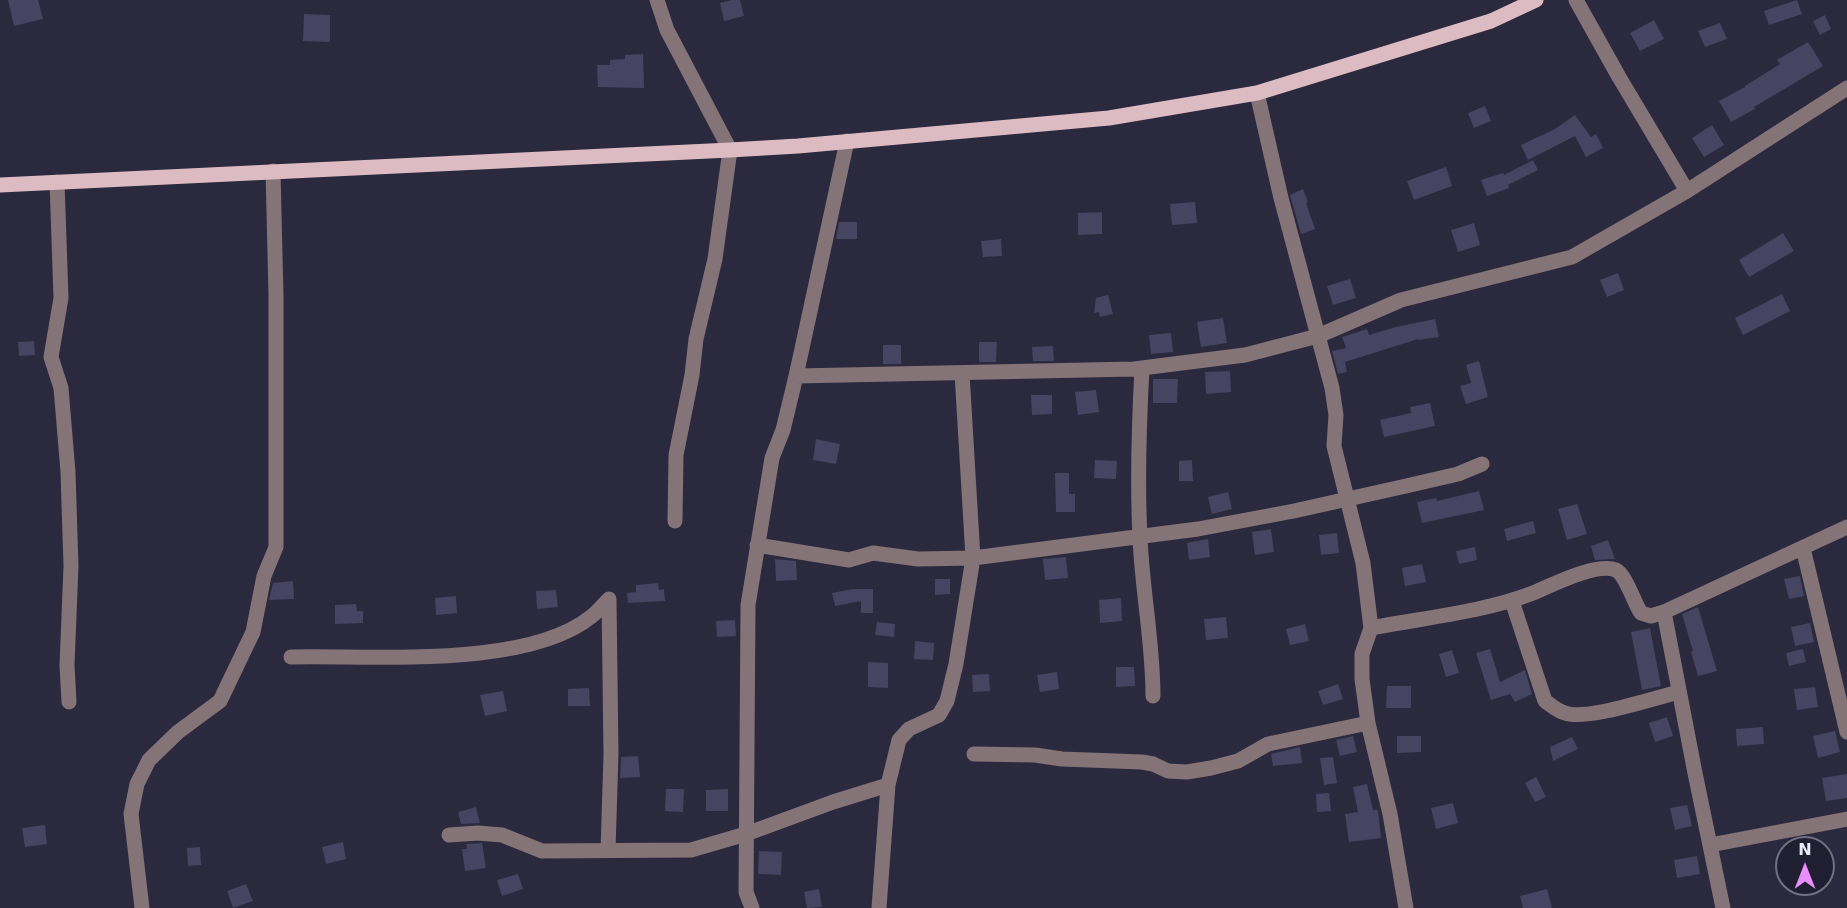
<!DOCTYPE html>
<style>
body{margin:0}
#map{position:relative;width:1847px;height:908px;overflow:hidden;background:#2a293d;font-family:"DejaVu Sans",sans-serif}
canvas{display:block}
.north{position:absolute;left:1775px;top:836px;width:60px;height:60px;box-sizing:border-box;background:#201f32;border:2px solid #717182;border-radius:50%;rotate:0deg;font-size:16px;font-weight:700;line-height:24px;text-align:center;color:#ebecf9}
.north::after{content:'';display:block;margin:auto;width:21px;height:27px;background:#ea8dfd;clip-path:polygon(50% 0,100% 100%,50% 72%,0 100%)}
</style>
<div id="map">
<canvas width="1847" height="908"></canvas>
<div class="north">N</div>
</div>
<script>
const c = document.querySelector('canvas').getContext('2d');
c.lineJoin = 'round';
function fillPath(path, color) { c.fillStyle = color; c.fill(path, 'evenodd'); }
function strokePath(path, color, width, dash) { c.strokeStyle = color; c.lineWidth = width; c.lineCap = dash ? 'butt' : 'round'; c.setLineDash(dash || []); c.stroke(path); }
fillPath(new Path2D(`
 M8 0H38L43 19 14 26Z
 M732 0H740L744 16 724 21 720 3Z
 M1797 0 1802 14 1769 25 1764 11Z
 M304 14 330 15V42L303 41Z
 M1825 15 1831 29 1820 35 1813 21Z
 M1654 20 1664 39 1640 51 1630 33Z
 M1720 23 1727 39 1705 47 1698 31Z
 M1808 42 1823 66 1754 107 1755 109 1731 122 1719 101 1745 87V86L1780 64 1777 60Z
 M643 54 644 88 598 87 597 65H610V60L625 59V55Z
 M1485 106 1491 121 1474 128 1468 113Z
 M1575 115 1591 137 1596 134 1603 148 1586 157 1575 136 1528 160 1521 145 1555 129Z
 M1712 125 1724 145 1704 157 1692 138Z
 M1533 160 1538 170 1508 185 1509 188 1487 196 1481 180 1503 173 1504 175Z
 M1446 167 1452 186 1414 200 1407 181Z
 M1303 189 1308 202 1306 203 1315 229 1301 234 1290 195Z
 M1195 202 1197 223 1172 225 1170 204Z
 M1102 212V234L1078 235V213Z
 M839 222H857V239H836Z
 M1474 223 1480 245 1458 252 1451 230Z
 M1783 233 1794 251 1749 277 1739 260Z
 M1001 239 1002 256 983 257 981 241Z
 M1618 273 1624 290 1607 297 1600 280Z
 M1350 279 1356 298 1333 305 1327 286Z
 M1782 294 1790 311 1743 335 1735 318Z
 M1108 295 1113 314 1100 317 1099 312 1094 313 1096 298Z
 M1223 318 1227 343 1201 347 1197 322Z
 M1435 319 1439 337 1418 340V339L1345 362 1347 372 1338 374 1332 351 1346 348 1342 337 1367 329 1369 335 1396 327Z
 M1171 333 1173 352 1151 354 1149 335Z
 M34 341 35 355 19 356 18 342Z
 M979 342H997L996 362H979Z
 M883 345H901V364H883Z
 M1053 346 1054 361H1033L1032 347Z
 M1479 361 1488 397 1466 404 1460 386 1471 383 1466 365Z
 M1230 371 1231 392 1206 394 1205 372Z
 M1153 379H1178L1177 403H1153Z
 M1096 390 1099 412 1078 415 1075 392Z
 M1031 395H1052V414L1032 415Z
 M1430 403 1435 426 1384 437 1380 420 1411 413 1410 407Z
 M816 439 840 444 836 464 813 460Z
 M1095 460 1117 461 1116 479 1094 478Z
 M1192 460 1193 481H1179V461Z
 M1055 473H1069V494H1075V512H1056Z
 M1479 491 1484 510 1422 523 1417 502 1436 498 1437 501Z
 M1228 492 1232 509 1212 514 1208 497Z
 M1577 504 1587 534 1567 540 1558 509Z
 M1533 521 1536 533 1507 541 1504 529Z
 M1271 529 1274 552 1255 555 1252 532Z
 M1337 533 1339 553 1321 555 1319 535Z
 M1208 539 1210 557 1189 560 1187 543Z
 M1608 540 1615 559 1595 560 1591 546Z
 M1475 547 1477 560 1459 564 1456 551Z
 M1066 557 1068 578 1045 580 1043 559Z
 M775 559 796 561 797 580 776 581Z
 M1422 564 1426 582 1405 586 1402 568Z
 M1800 576 1804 596 1789 599 1784 579Z
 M935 579H950V594L935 595Z
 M293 581 294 599 269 600 273 583Z
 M658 583 659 590 664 589 665 601 628 603 627 593 636 592V585Z
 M853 589H873V613H861V601L835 606 832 593Z
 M556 590 558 607 537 609 536 591Z
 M456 596 457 613 436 615 435 598Z
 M1121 598 1122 621 1100 623 1099 600Z
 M356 604 357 611H363V623L335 624V605Z
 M1698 607 1717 671 1698 676 1691 652 1693 651 1682 614Z
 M1226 617 1228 638 1206 640 1204 619Z
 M735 620 736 636 717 637 716 621Z
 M877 622 895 624 894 637 875 635Z
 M1810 623 1814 642 1795 646 1791 627Z
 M1305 624 1309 641 1290 645 1286 629Z
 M1650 628 1661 686 1642 690 1631 632Z
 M915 641 934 643 933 660 914 659Z
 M1490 649 1500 682 1525 670 1532 694 1515 702 1510 694 1491 700 1476 653Z
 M1803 649 1806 662 1789 666 1786 653Z
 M1452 650 1459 673 1446 677 1439 654Z
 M868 662 888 663V688L868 687Z
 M1116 667H1134L1135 686 1116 687Z
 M1057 672 1059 689 1040 692 1037 675Z
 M989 674 990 691 973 692 972 675Z
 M1338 684 1343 699 1323 705 1318 691Z
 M1387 686H1411V708H1386Z
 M1815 687 1818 707 1797 710 1794 689Z
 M589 688 590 706H568V689Z
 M503 691 507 711 485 716 480 695Z
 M1667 717 1673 736 1655 742 1649 723Z
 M1763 727 1764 744 1737 746 1736 729Z
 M1835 731 1840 752 1818 758 1813 736Z
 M1353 736 1357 752 1340 756 1336 740Z
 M1397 736H1421V752L1397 753Z
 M1572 737 1578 749 1553 761 1550 747Z
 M1300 747 1302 763 1273 766 1271 754Z
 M638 756 640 777 620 778 621 757Z
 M1333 757 1337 783 1324 785 1320 758Z
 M1847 774V798L1826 801 1822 778Z
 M1536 777 1546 797 1535 802 1525 783Z
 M1367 784 1373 810H1378L1381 838 1349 842 1345 814 1358 812 1353 787Z
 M666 789H684L683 812 665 811Z
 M728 789V811H706V790Z
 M1329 793 1331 811 1317 812 1316 794Z
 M1453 803 1458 823 1436 829 1431 808Z
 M1687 805 1692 826 1675 830 1670 808Z
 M476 807 480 823 461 824 458 812Z
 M45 825 47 844 25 847 22 828Z
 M343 842 346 859 326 864 322 847Z
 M482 843 486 868 465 871 462 849H467L466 844Z
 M200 847 201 865 188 866 187 848Z
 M759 851 782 852 781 875 758 874Z
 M1697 856 1700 874 1677 878 1674 860Z
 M518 874 523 889 502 896 497 880Z
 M246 884 253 901 233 908 227 891Z
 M819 889 822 907 807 908 804 892Z
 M1547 889 1552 908H1523L1520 896Z`), '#454461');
strokePath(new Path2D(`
 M657 0 667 30 730 150 715 259 696 339 692 375 676 455 675 521
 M1576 0 1619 77 1687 191
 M1257 93 1281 198 1332 388 1336 415 1334 446 1363 563 1371 628 1362 654V679L1368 723 1390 814 1406 908
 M57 182 61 298 51 357 61 388 68 472 71 566 67 665 69 702
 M1142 368C1139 424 1137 480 1140 537 1142 590 1153 642 1153 696
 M796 376 1134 369 1245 355 1318 336 1401 300 1572 257 1687 191 1847 88
 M757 545 849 560 873 553 918 559 973 558 1198 529 1294 511 1406 486 1458 474 1482 464
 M1803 548 1847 732
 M1512 601 1545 701C1551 705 1557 711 1565 713 1586 721 1654 698 1679 692
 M1664 612 1695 773 1723 908
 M1371 628C1423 618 1484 612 1533 593 1552 585 1597 562 1616 570 1626 575 1634 603 1641 613L1651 616 1664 612 1847 527
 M291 657C374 655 527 669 592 616 598 611 603 605 609 599
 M974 754 1035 755 1062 759 1142 762 1153 764 1168 771 1187 772 1211 768 1238 761 1268 744 1368 723
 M449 835 478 833 502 835 542 851 691 850 746 834 833 802 888 785
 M1710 845 1847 819
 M608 850 611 754 609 599
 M142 908 131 814 137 784 149 760 178 732 220 701 253 632 264 576 276 547V296L273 171
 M752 908 746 892 748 605 772 458 783 430 796 376 847 141
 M879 908 888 785 899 740 909 729 939 715 947 701 956 664 973 558 962 373`), '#847377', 15);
strokePath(new Path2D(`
 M0 185 730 150 798 146 1109 118 1257 93 1491 21 1536 0`), '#ddbbc2', 15);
</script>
